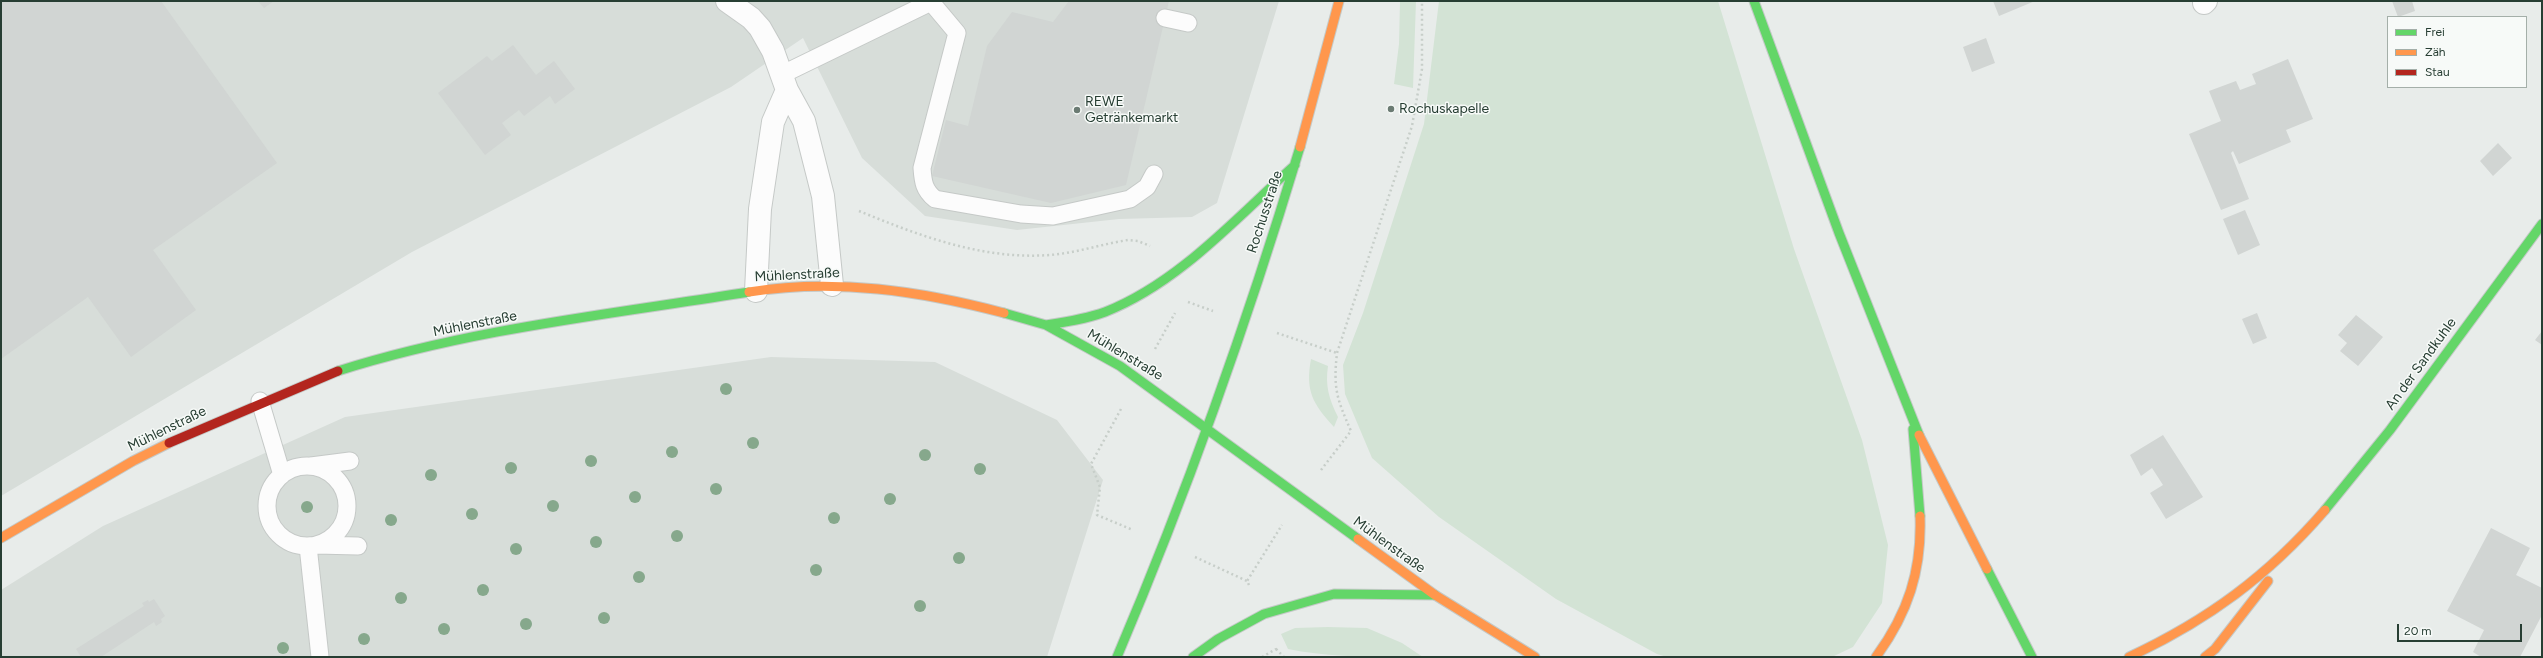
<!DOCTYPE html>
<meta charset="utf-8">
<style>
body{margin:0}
#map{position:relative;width:2543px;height:658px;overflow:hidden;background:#e8ecea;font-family:Figtree,sans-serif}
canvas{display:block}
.frame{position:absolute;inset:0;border:2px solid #273e33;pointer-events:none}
.legend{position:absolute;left:2387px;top:16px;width:140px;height:72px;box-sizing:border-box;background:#f7faf8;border:1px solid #a4afa9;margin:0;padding:5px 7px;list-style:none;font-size:12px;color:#273e33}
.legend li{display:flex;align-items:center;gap:8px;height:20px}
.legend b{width:20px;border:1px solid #a4afa9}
.scale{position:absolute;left:2397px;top:624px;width:125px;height:18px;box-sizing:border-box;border:2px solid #273e33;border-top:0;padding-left:5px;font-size:12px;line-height:14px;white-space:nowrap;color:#273e33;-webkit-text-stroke:3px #f7faf8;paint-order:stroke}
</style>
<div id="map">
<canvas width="2543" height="658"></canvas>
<div class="frame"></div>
<ul class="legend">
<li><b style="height:5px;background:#63d668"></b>Frei</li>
<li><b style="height:5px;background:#ff974d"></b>Zäh</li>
<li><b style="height:5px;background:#b3261e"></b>Stau</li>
</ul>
<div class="scale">20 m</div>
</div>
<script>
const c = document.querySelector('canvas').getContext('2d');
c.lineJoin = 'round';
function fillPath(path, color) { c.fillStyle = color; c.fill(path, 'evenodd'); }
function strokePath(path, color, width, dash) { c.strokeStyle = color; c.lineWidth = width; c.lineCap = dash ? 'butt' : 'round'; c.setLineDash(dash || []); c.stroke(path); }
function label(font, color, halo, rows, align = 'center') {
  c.font = font + ' Figtree,sans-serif'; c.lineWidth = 3; c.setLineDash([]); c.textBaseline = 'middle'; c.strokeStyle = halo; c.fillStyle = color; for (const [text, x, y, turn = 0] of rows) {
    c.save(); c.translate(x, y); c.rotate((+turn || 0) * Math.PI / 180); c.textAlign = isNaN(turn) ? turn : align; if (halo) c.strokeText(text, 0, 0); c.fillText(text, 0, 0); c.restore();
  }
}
fillPath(new Path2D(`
 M1 1H1279L1217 203 1192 217 1119 219 1017 230 925 216 862 158 803 38 731 87 412 252 1 496Z
 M771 357 935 362 1057 420 1103 480 1047 657H1V590L103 526 345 417Z`), '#d7ddd9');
fillPath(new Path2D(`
 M1400 1H1416L1413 88 1394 84 1399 44Z
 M1439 1H1718L1794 249 1862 440 1888 545 1882 603 1853 647 1832 657H1667L1657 654 1556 599 1439 517 1372 458 1345 394 1343 365 1363 313 1424 124Z
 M1311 359 1328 366C1325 386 1329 399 1338 417L1334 427C1313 404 1305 391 1311 359Z
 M1328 627 1367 628 1402 643 1423 657C1379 657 1331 658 1288 649L1281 634 1295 628Z`), '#d3e3d5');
fillPath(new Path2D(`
 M1 1H161L277 163 153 250 196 310 131 357 88 297 1 359Z
 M258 1H274L264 8Z
 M1069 1H1169L1126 185 1051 203 932 176 946 120 968 126 987 46 1012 12 1053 22Z
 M1993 1H2035L1999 16Z
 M2392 1H2412L2415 11 2398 17Z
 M1986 38 1995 63 1972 72 1963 47Z
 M513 45 536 75 554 61 575 89 555 104 550 96 524 116 519 110 502 123 511 135 485 155 438 93 487 56 492 61Z
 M2288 59 2313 119 2286 130 2291 142 2239 164 2233 151 2231 153 2249 199 2221 210 2189 134 2221 121 2209 91 2236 81 2240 90 2256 84 2252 74Z
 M2498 143 2512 158 2493 176 2480 161Z
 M2245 210 2260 245 2238 255 2223 219Z
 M2257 313 2267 338 2253 344 2242 319Z
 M2356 315 2383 337 2358 366 2340 351 2347 343 2338 335Z
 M2542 331V345L2535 340Z
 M2163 435 2203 497 2166 519 2150 493 2163 485 2152 468 2141 476 2130 455Z
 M2491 528 2530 548 2516 575 2542 588V615L2520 657H2481L2473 652 2484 630 2447 611Z
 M154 599 165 616 161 619 162 622 156 626 154 622 101 657H81L76 649 144 606 142 603 148 600 149 602Z`), '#d1d5d3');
const lane = new Path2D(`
 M931 2 957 33 922 168C923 182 924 190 935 199L1021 214 1053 216 1130 199 1147 187 1154 174
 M1165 18 1188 23
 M783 74 933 1
 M260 401 282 475
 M311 466 350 461
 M267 506a40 40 0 1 1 80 0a40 40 0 1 1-80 0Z
 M316 545 358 546
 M308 546 320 657`);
const street = new Path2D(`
 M727 1 751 18 760 28 773 51 787 90 804 121 823 196 832 285
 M2204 3 2206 1
 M756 291 760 209 773 122 787 90`);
const fast = new Path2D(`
 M1754 1 1839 233 1919 435
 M1004 313 1046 325 1120 366 1358 539
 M1046 325C1066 322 1086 319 1105 312 1179 283 1237 217 1295 165
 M338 371C470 329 612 314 749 292
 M1913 429 1920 516
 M2325 510 2390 430 2542 224
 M1987 569 2032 657
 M1117 657C1188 490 1248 320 1300 147
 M1193 657 1218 639 1264 614 1334 594 1435 595`);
const slow = new Path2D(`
 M1300 147 1339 1
 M749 292C835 278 921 291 1004 313
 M1919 435 1987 569
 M1 538 133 461 169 443
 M1358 539 1435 595 1535 657
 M1876 657C1908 613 1922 571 1920 516
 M2129 657C2208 620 2268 576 2325 510
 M2205 657 2215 649 2268 581`);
const jam = new Path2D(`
 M169 443 338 371`);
strokePath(lane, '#c5c9c7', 19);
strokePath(street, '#c5c9c7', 24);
strokePath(fast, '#c4c9c7', 11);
strokePath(slow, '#c4c9c7', 11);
strokePath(jam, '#c4c9c7', 11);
strokePath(new Path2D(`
 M859 211C920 236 983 260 1050 255 1076 253 1102 244 1128 240L1138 241 1150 246
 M1188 302 1213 311
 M1277 333 1337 353
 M1155 349 1175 313
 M1121 409 1091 464 1100 487 1097 515 1133 530
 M1321 470 1351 431C1337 399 1333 389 1337 353L1412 126 1422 69V1
 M1195 557 1247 581
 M1249 585 1247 581 1282 525
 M1276 649 1284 657
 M1262 657 1276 649 1275 647`), '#c7cec9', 2.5, [2, 3]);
strokePath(lane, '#fcfcfc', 17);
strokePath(street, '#fcfcfc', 22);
strokePath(fast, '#63d668', 9);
strokePath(slow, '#ff974d', 9);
strokePath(jam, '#b3261e', 9);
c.fillStyle = '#86a88c';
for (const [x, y] of [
 [726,389],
 [753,443],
 [672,452],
 [925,455],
 [591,461],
 [511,468],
 [980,469],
 [431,475],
 [716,489],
 [635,497],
 [890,499],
 [553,506],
 [307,507],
 [472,514],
 [834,518],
 [391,520],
 [677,536],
 [596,542],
 [516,549],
 [959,558],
 [816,570],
 [639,577],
 [483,590],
 [401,598],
 [920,606],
 [604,618],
 [526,624],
 [444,629],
 [364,639],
 [283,648]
]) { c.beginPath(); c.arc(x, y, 6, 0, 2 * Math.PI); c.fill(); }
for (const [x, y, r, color] of [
 [1391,109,4,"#6b7b73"],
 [1077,110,4,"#6b7b73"]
]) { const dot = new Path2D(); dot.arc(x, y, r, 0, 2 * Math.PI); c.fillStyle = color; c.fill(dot); strokePath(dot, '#f7faf8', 1.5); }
label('14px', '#273e33', '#f7faf8', [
 ["REWE",1085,102],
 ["Getränkemarkt",1085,118],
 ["Rochuskapelle",1399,109]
], 'left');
label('14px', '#273e33', '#f7faf8', [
 ["Rochusstraße",1265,212,-72],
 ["Mühlenstraße",797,275,-3],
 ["Mühlenstraße",475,324,-11],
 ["Mühlenstraße",1125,355,31],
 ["An der Sandkuhle",2421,364,-54],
 ["Mühlenstraße",167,429,-26],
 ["Mühlenstraße",1389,545,36]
]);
</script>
